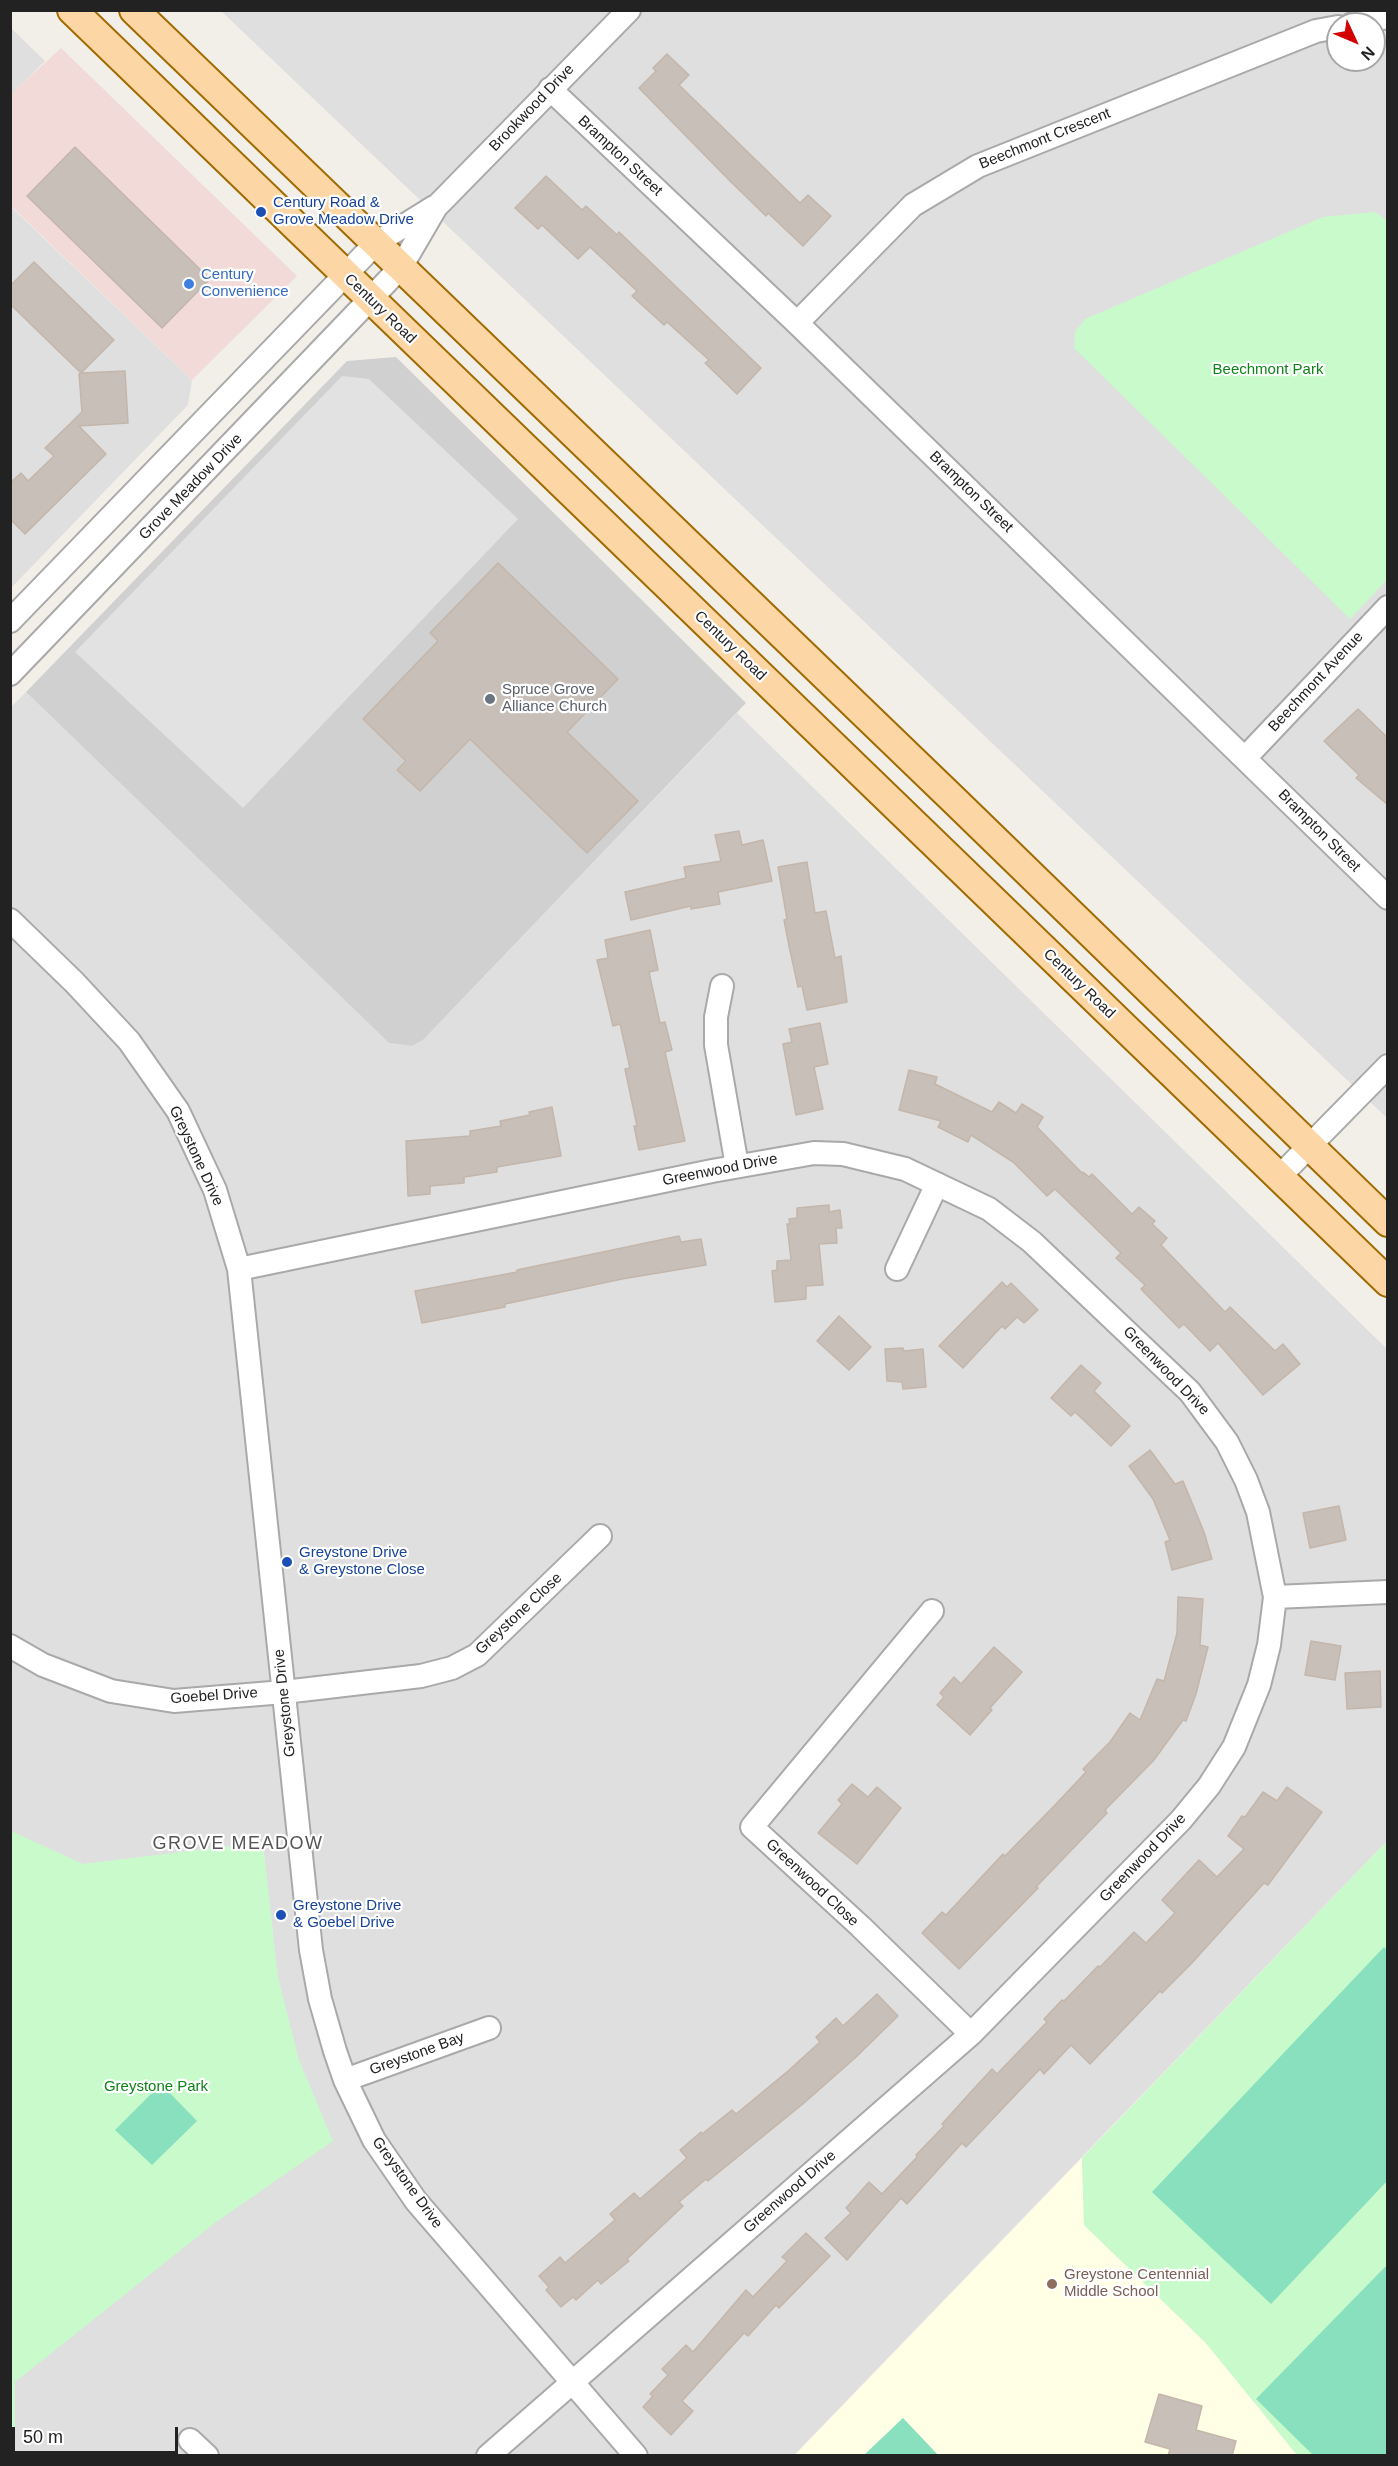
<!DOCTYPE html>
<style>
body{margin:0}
#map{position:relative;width:1398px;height:2466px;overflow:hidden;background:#f2efe9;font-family:Arial,sans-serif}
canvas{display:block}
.frame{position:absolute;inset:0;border:12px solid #222;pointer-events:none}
.north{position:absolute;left:1326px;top:12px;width:60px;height:60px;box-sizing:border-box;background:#fff;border:2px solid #a7a7a7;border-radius:50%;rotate:134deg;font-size:16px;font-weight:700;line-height:24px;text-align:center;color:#222}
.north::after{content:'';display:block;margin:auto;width:21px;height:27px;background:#d40000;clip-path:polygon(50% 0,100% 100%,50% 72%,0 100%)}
.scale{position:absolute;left:12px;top:2427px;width:166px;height:27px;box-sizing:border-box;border:3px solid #222;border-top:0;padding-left:8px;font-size:18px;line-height:21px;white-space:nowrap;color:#222;-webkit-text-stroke:4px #fff;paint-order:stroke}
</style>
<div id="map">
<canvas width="1398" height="2466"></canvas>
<div class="frame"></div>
<div class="north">N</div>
<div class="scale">50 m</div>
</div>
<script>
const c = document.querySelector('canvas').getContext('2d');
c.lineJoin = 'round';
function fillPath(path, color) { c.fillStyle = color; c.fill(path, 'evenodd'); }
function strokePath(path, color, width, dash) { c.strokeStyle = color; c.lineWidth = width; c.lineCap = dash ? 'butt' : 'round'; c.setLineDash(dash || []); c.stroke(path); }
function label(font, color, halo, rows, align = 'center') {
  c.font = font + ' Arial,sans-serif'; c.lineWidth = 4.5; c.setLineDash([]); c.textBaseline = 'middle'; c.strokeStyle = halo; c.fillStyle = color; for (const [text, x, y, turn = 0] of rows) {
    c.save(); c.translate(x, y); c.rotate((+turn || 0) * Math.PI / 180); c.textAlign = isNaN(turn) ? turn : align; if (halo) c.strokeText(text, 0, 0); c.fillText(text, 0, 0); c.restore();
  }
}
fillPath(new Path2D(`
 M221 11H1387V1118ZM1338 24H1374V60H1338Z
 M11 28 45 61 11 95H10Z
 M10 206 192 380 188 405 11 588Z
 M26 692 389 1043 412 1046 423 1040 737 713 1387 1349V1841L794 2455 11 2456V707Z`), '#e0dfdf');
fillPath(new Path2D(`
 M61 48 297 276 192 380 11 206 10 95Z`), '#f2dad9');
fillPath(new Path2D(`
 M1082 2158 1084 2225 1205 2342 1297 2455 794 2456Z`), '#ffffe5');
fillPath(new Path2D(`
 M396 357 746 703 423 1040 412 1046 389 1043 26 692 347 361Z`), '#d0d0d0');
fillPath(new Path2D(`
 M1375 212 1388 221 1387 580 1350 619 1074 348 1075 332 1085 319 1323 217Z
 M11 1831 83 1864 263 1842 278 1977 299 2060 333 2141 216 2222 15 2382V2428H11Z
 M1387 1841V2455H1297L1205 2342 1084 2225 1082 2158Z`), '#c8facc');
fillPath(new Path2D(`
 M1384 1947 1388 1951 1387 2181 1271 2304 1152 2192Z
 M161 2084 197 2121 152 2165 115 2130Z
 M1386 2266 1387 2455H1313L1256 2399Z
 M903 2418 938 2455H864Z`), '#88e0be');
fillPath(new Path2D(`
 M342 376 369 379 518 519 243 808 75 652Z`), '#e2e2e2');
const building = new Path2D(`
 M667 54 689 75 679 85 716 121 800 203 808 195 831 216 803 246 768 213 766 216 730 181 639 88 656 71 653 68Z
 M75 147 210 279 162 328 27 196Z
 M546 176 582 210 586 206 617 235 619 232 761 368 737 394 705 363 709 360 667 322 664 325 632 296 637 291 590 247 578 259 542 225 538 229 515 208Z
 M34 262 114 340 81 373 125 371 128 423 79 426 106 454 25 534 10 519V483L21 473 28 481 54 456 45 448 82 412 79 374 81 373 10 304V286Z
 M498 563 618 679 567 732 638 801 587 853 470 739 420 791 397 770 406 761 363 719 438 641 430 633Z
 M1358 709 1388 738V805L1356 778 1359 775 1324 741Z
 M739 831 742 845 763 840 772 881 718 892 720 904 691 909V906L631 920 625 892 686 878 684 867 721 861 715 835Z
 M807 862 815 913 826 911 835 958 841 956 847 1002 807 1010 802 986 798 987 789 946 784 920 787 919 778 867Z
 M650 930 658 970 649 972 660 1023 665 1022 672 1050 665 1052 685 1141 639 1150 634 1126H637L625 1069 630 1068 620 1024 613 1026 597 960 608 958 605 940Z
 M820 1023 828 1064 814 1067 823 1109 796 1115 783 1044 792 1042 789 1029Z
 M909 1070 937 1077 935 1084 992 1112 999 1102 1016 1113 1022 1104 1043 1117 1037 1127 1082 1173 1083 1172 1089 1177 1092 1174 1132 1214 1139 1207 1155 1221 1152 1224 1167 1238 1161 1245 1225 1312 1230 1307 1275 1351 1283 1344 1300 1364 1263 1395 1218 1343 1210 1351 1184 1324 1179 1328 1141 1289 1145 1285 1116 1258 1121 1253 1055 1189 1047 1196 1013 1162 971 1135 968 1142 938 1127 941 1121 899 1110Z
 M552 1107 561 1156 497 1167V1172L464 1177V1183L430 1186V1194L408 1196 406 1141 470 1136V1131L501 1126 500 1121 530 1115 529 1112Z
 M829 1205V1212L840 1210 842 1228H836L837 1243 819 1244 823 1285 806 1286V1299L775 1302 772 1271 777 1270V1261L791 1260 787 1224H790L789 1219 797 1218V1208Z
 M679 1236 681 1242 701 1239 706 1265 622 1279 505 1304V1307L422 1323 415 1291 517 1272V1270Z
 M1002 1282 1007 1287 1011 1283 1038 1310 1024 1323 1017 1317 1005 1329 1002 1326 963 1368 939 1346Z
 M839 1316 871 1347 849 1370 817 1341Z
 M903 1348 904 1351 923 1349 926 1387 903 1389 902 1382 887 1381 885 1349Z
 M1081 1365 1101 1383 1094 1391 1130 1426 1111 1446 1075 1412 1071 1416 1051 1398Z
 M1150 1450 1175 1484 1183 1481 1204 1532 1212 1559 1172 1570 1165 1542 1170 1540 1153 1499 1129 1466Z
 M1339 1506 1346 1540 1310 1548 1303 1513Z
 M1178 1597 1203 1599 1200 1645 1208 1647 1196 1694 1186 1721 1183 1720 1154 1760 1105 1810 1107 1813 1036 1887 1038 1888 959 1969 922 1933 942 1912 946 1915 1003 1854 1005 1856 1056 1804 1086 1772 1083 1769 1110 1742 1130 1713 1140 1720 1157 1679 1164 1681 1177 1633Z
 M1311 1641 1341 1646 1335 1680 1305 1675Z
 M994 1647 1022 1672 990 1708 992 1710 970 1735 937 1705 944 1697 940 1693 954 1677 961 1684Z
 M1380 1671 1381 1707 1347 1709 1345 1673Z
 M852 1784 868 1797 877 1787 901 1808 857 1864 818 1833 842 1804 838 1800Z
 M1287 1787 1322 1812 1268 1885 1264 1883 1191 1964 1162 1993 1160 1991 1090 2064 1071 2045 1044 2074 1040 2069 966 2147 962 2143 907 2204 901 2198 847 2260 825 2238 851 2213 846 2208 869 2182 882 2194 917 2157 916 2155 944 2126 942 2124 969 2094 992 2069 997 2074 1047 2022 1044 2019 1062 2000 1064 2001 1098 1966 1100 1967 1134 1932 1146 1943 1175 1913 1162 1900 1199 1860 1217 1877 1244 1849 1228 1836 1242 1816 1245 1817 1263 1792 1277 1801Z
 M877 1994 898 2016 855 2058 804 2103 708 2181 706 2179 679 2202 683 2206 627 2259 629 2261 601 2284 598 2280 576 2300 573 2297 561 2307 546 2290 549 2287 539 2276 560 2257 565 2263 615 2220 610 2214 634 2193 640 2199 687 2158 680 2150 701 2132 702 2134 732 2110 736 2114 788 2071 820 2042 816 2037 836 2018 843 2026Z
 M806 2233 830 2256 779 2308 776 2305 748 2336 744 2333 682 2401 693 2411 671 2435 643 2407 653 2396 650 2394 668 2375 662 2369 686 2345 693 2352 746 2290 753 2297 787 2261 782 2257Z
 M1159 2394 1202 2406 1196 2430 1236 2441 1232 2456H1168L1170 2449 1145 2442Z`);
fillPath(building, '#c7bfb8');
strokePath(building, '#c4b6ab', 1.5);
const minor = new Path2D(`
 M1352 24 1388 17
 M550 89 797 323 1388 898
 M797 323 913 205 978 166 1316 31 1338 27
 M10 621 376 243 434 207
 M10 674 401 267 436 207 629 10
 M1245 758 1388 607
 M10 920 74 982 129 1041 178 1111 215 1190 239 1269 311 1950 320 1999 335 2051 345 2080 374 2140 416 2201 636 2456
 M722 986 716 1017V1045L737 1166
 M1279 1177 1388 1066
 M239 1269 712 1171 814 1153 843 1154 905 1169 989 1209 1032 1242 1190 1392 1227 1442 1246 1480 1258 1512 1275 1597 1269 1645 1259 1685 1234 1747 1209 1786 1181 1820 971 2034 488 2456
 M897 1269 937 1184
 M1275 1597 1388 1592
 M932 1611 752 1827 860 1926 971 2034
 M10 1646 43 1665 111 1691 174 1701 284 1692 421 1676 452 1668 477 1655 600 1536
 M345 2080 489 2028
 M190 2440 207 2456`);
const major = new Path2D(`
 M72 10 1388 1282
 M134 10 957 803 1388 1222`);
strokePath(minor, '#a9a9a9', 26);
strokePath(major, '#a06b00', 32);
strokePath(minor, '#fff', 22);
strokePath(major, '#fcd6a4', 28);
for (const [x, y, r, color] of [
 [261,212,6,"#1a4fb4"],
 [189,284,6,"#3f7fe0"],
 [490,699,6,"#6b7280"],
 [287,1562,6,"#1a4fb4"],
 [281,1915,6,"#1a4fb4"],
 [1052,2284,6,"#8d6e63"]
]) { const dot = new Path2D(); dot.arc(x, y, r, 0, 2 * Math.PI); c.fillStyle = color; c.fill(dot); strokePath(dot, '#fff', 2); }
label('15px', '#222', '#fff', [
 ["Brookwood Drive",532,108,-46],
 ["Beechmont Crescent",1045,139,-22],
 ["Brampton Street",620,156,43],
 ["Century Road",380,309,44],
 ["Grove Meadow Drive",191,487,-46],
 ["Brampton Street",971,492,44],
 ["Century Road",730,646,44],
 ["Beechmont Avenue",1316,682,-47],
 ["Brampton Street",1319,831,45],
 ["Century Road",1079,984,44],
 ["Greystone Drive",196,1156,65],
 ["Greenwood Drive",720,1170,-11],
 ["Greenwood Drive",1166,1371,46],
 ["Greystone Close",519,1614,-43],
 ["Goebel Drive",214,1696,-4],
 ["Greystone Drive",285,1703,-96],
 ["Greenwood Drive",1143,1858,-46],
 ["Greenwood Close",812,1883,43],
 ["Greystone Bay",417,2054,-20],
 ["Greystone Drive",407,2183,54],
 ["Greenwood Drive",790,2192,-41]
]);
label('15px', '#164399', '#fff', [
 ["Century Road &",273,203],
 ["Grove Meadow Drive",273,220],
 ["Greystone Drive",299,1553],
 ["& Greystone Close",299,1570],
 ["Greystone Drive",293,1906],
 ["& Goebel Drive",293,1923]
], 'left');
label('15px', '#366cbe', '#fff', [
 ["Century",201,275],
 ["Convenience",201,292]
], 'left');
label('15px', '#0c8416', '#fff', [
 ["Beechmont Park",1268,370],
 ["Greystone Park",156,2087]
]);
label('15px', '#5b616d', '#fff', [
 ["Spruce Grove",502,690],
 ["Alliance Church",502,707]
], 'left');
label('15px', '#785e54', '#fff', [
 ["Greystone Centennial",1064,2275],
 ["Middle School",1064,2292]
], 'left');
c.letterSpacing = '1.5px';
label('18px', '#555', '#fff', [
 ["GROVE MEADOW",238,1844]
]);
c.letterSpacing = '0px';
</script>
